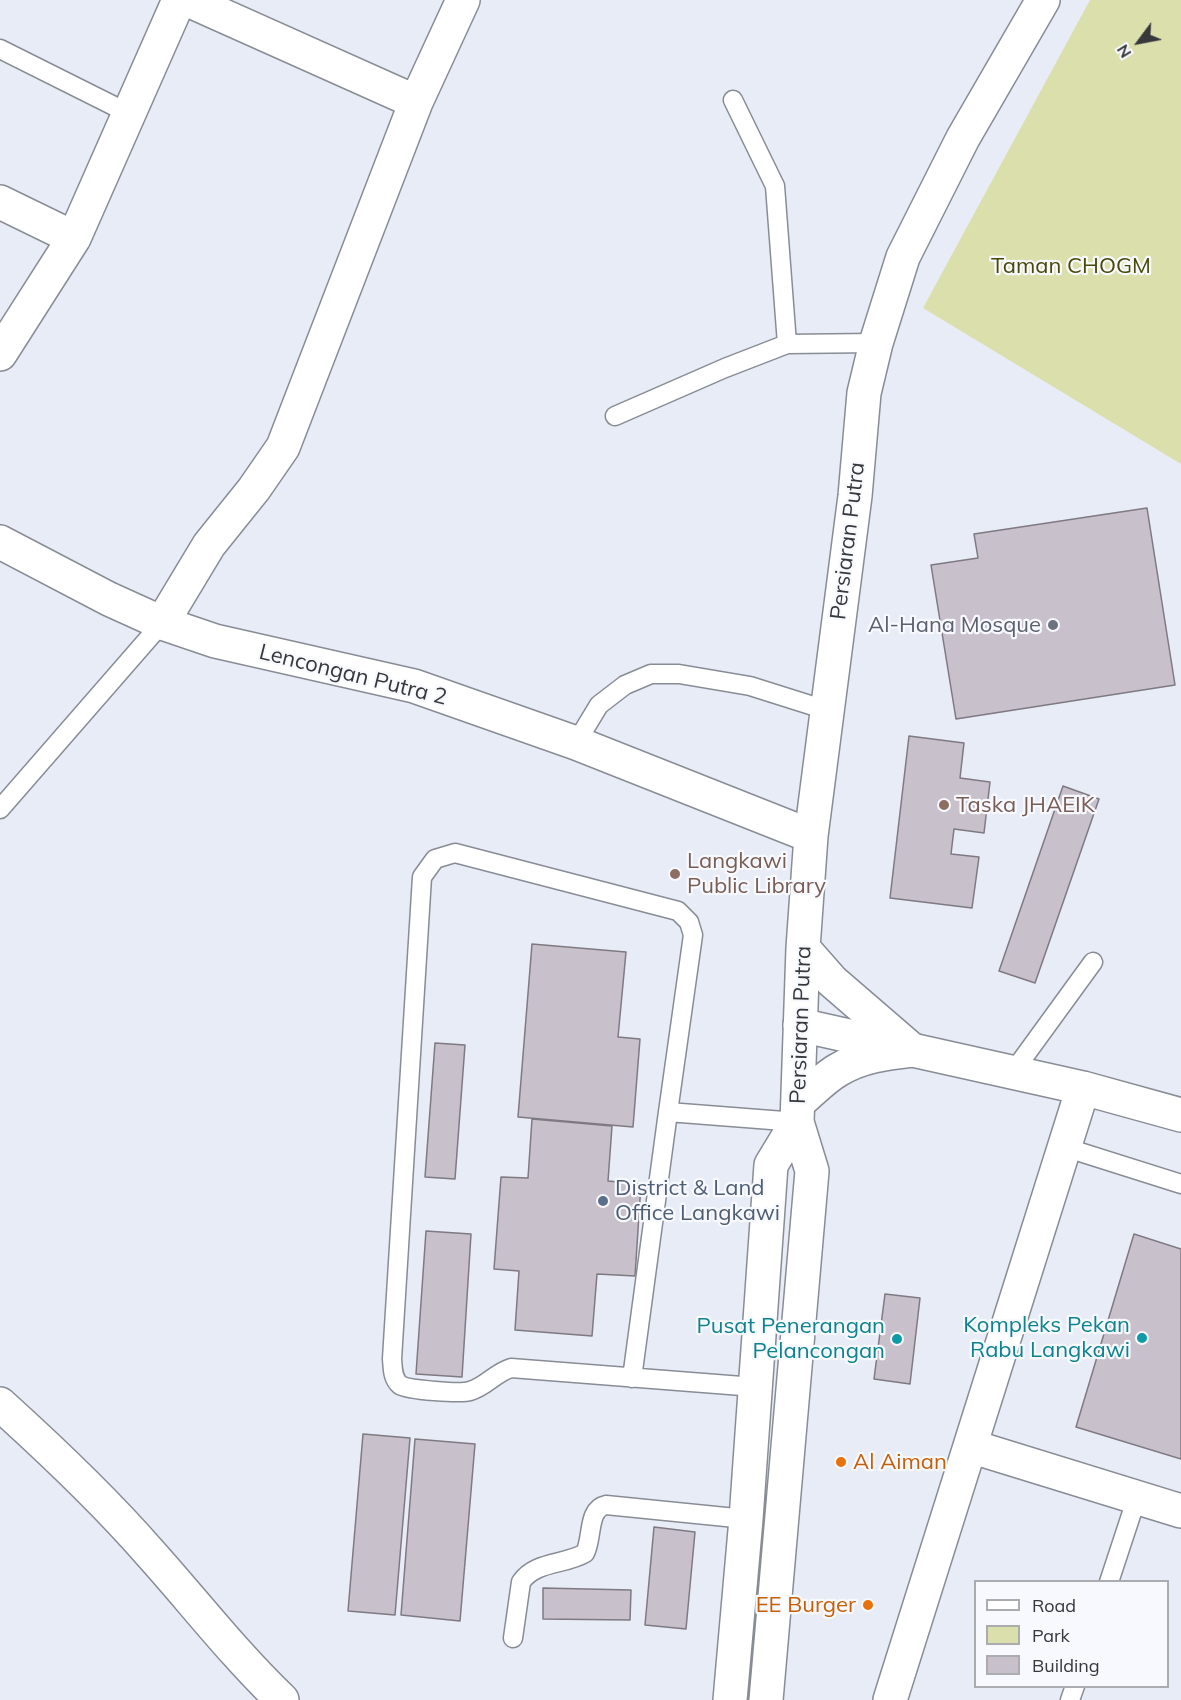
<!DOCTYPE html>
<style>
body{margin:0}
#map{position:relative;width:1181px;height:1700px;overflow:hidden;background:#e7ecf6;font-family:Mulish,sans-serif}
canvas{display:block}
.legend{position:absolute;left:974px;top:1580px;width:195px;height:108px;box-sizing:border-box;background:#f8f9fe;border:2px solid #aaacb0;margin:0;padding:8px 10px;list-style:none;font-size:18px;color:#36383b}
.legend li{display:flex;align-items:center;gap:12px;height:30px}
.legend b{width:30px;border:2px solid #aaacb0}
.north{position:absolute;left:1109px;top:12px;width:60px;height:60px;-webkit-text-stroke:4px #f8f9fe;paint-order:stroke;rotate:238deg;font-size:16px;font-weight:700;line-height:24px;text-align:center;color:#36383b}
.north::after{content:'';display:block;margin:auto;width:21px;height:27px;background:#36383b;clip-path:polygon(50% 0,100% 100%,50% 72%,0 100%)}
</style>
<div id="map">
<canvas width="1181" height="1700"></canvas>
<ul class="legend">
<li><b style="height:8px;background:#fff"></b>Road</li>
<li><b style="height:16px;background:#dbdfac"></b>Park</li>
<li><b style="height:16px;background:#c8c1cb"></b>Building</li>
</ul>
<div class="north">N</div>
</div>
<script>
const c = document.querySelector('canvas').getContext('2d');
c.lineJoin = 'round';
function fillPath(path, color) { c.fillStyle = color; c.fill(path, 'evenodd'); }
function strokePath(path, color, width, dash) { c.strokeStyle = color; c.lineWidth = width; c.lineCap = dash ? 'butt' : 'round'; c.setLineDash(dash || []); c.stroke(path); }
function label(font, color, halo, rows, align = 'center') {
  c.font = font + ' Mulish,sans-serif'; c.lineWidth = 4.5; c.setLineDash([]); c.textBaseline = 'middle'; c.strokeStyle = halo; c.fillStyle = color; for (const [text, x, y, turn = 0] of rows) {
    c.save(); c.translate(x, y); c.rotate((+turn || 0) * Math.PI / 180); c.textAlign = isNaN(turn) ? turn : align; if (halo) c.strokeText(text, 0, 0); c.fillText(text, 0, 0); c.restore();
  }
}
fillPath(new Path2D(`
 M1090 0H1181V464L923 308Z`), '#dbdfac');
const building = new Path2D(`
 M1147 508 1175 685 956 719 931 565 978 558 974 534Z
 M909 736 964 743 960 778 990 782 984 833 954 829 951 854 979 857 972 908 890 898Z
 M1063 786 1099 799 1035 983 999 971Z
 M532 944 626 952 618 1037 640 1039 633 1127 518 1117Z
 M435 1043 465 1045 455 1179 425 1177Z
 M532 1119 612 1126 608 1181 641 1184 635 1276 597 1274 592 1336 515 1330 519 1271 494 1269 501 1177 528 1178Z
 M426 1231 471 1234 462 1377 416 1374Z
 M1134 1234 1181 1249V1459L1076 1427Z
 M885 1294 920 1298 910 1384 874 1379Z
 M363 1434 410 1438 395 1615 348 1611Z
 M415 1439 475 1444 460 1621 401 1615Z
 M654 1527 695 1532 686 1629 645 1625Z
 M543 1588 631 1590 630 1620 543 1619Z`);
fillPath(building, '#c8c1cb');
strokePath(building, '#7f7982', 1.5);
const lane = new Path2D(`
 M0 49 128 113
 M733 100 775 186 787 344
 M615 416 725 368 787 344 876 343
 M576 743 599 705 625 685 651 674H679L750 686 826 710
 M0 809 162 623
 M1013 1072 1093 962
 M1064 1147 1181 1184
 M632 1378 668 1112
 M755 1387 511 1368C495 1373 485 1387 470 1391 461 1394 408 1390 400 1385 392 1378 393 1368 392 1359L422 877 435 859 455 853 678 911 689 922 693 935 668 1112 797 1122
 M1109 1582 1137 1497
 M513 1638 521 1582C535 1561 565 1565 585 1553 593 1538 587 1509 606 1505L746 1519
 M1070 1700 1075 1686`);
const street = new Path2D(`
 M188 0 416 102
 M0 202 74 238
 M0 354 74 238 179 0
 M162 623 209 545 254 489 283 447 416 102 463 0
 M800 1025 1083 1088 1181 1115
 M0 1404C52 1451 103 1499 150 1553 194 1602 234 1654 282 1700
 M970 1446 1181 1511
 M890 1700 1083 1088`);
const secondary = new Path2D(`
 M0 542 109 599 162 623 215 641 414 686 576 743 811 836
 M803 948 832 981 912 1050
 M798 1103C811 1092 824 1078 838 1070 861 1056 886 1053 912 1050
 M730 1700 746 1519 771 1165 797 1122
 M766 1700 812 1171 797 1122 803 948 811 836 855 496 864 393 876 343 903 257 963 138 1043 0`);
strokePath(lane, '#888c95', 21);
strokePath(street, '#888c95', 36);
strokePath(secondary, '#888c95', 36);
strokePath(lane, '#fff', 18);
strokePath(street, '#fff', 33);
strokePath(secondary, '#fff', 33);
for (const [x, y, r, color] of [
 [1053,625,6,"#6b7280"],
 [944,805,6,"#8d6e63"],
 [675,874,6,"#8d6e63"],
 [603,1201,6,"#5c6f8a"],
 [1142,1338,6,"#0f9aa8"],
 [897,1339,6,"#0f9aa8"],
 [841,1462,6,"#e8710a"],
 [868,1605,6,"#e8710a"]
]) { const dot = new Path2D(); dot.arc(x, y, r, 0, 2 * Math.PI); c.fillStyle = color; c.fill(dot); strokePath(dot, '#f8f9fe', 2); }
label('22px', '#484906', '#f8f9fe', [
 ["Taman CHOGM",1071,266]
]);
label('22px', '#36383b', '#f8f9fe', [
 ["Persiaran Putra",848,541,-83],
 ["Lencongan Putra 2",353,675,14],
 ["Persiaran Putra",801,1025,-88]
]);
label('22px', '#5b616d', '#f8f9fe', [
 ["Al-Hana Mosque",1041,625]
], 'right');
label('22px', '#785e54', '#f8f9fe', [
 ["Taska JHAEIK",956,805],
 ["Langkawi",687,861],
 ["Public Library",687,886]
], 'left');
label('22px', '#4e5e75', '#f8f9fe', [
 ["District & Land",615,1188],
 ["Office Langkawi",615,1213]
], 'left');
label('22px', '#0d838f', '#f8f9fe', [
 ["Kompleks Pekan",1130,1325],
 ["Rabu Langkawi",1130,1350],
 ["Pusat Penerangan",885,1326],
 ["Pelancongan",885,1351]
], 'right');
label('22px', '#c56008', '#f8f9fe', [
 ["Al Aiman",853,1462],
 ["EE Burger",856,1605,"right"]
], 'left');
</script>
